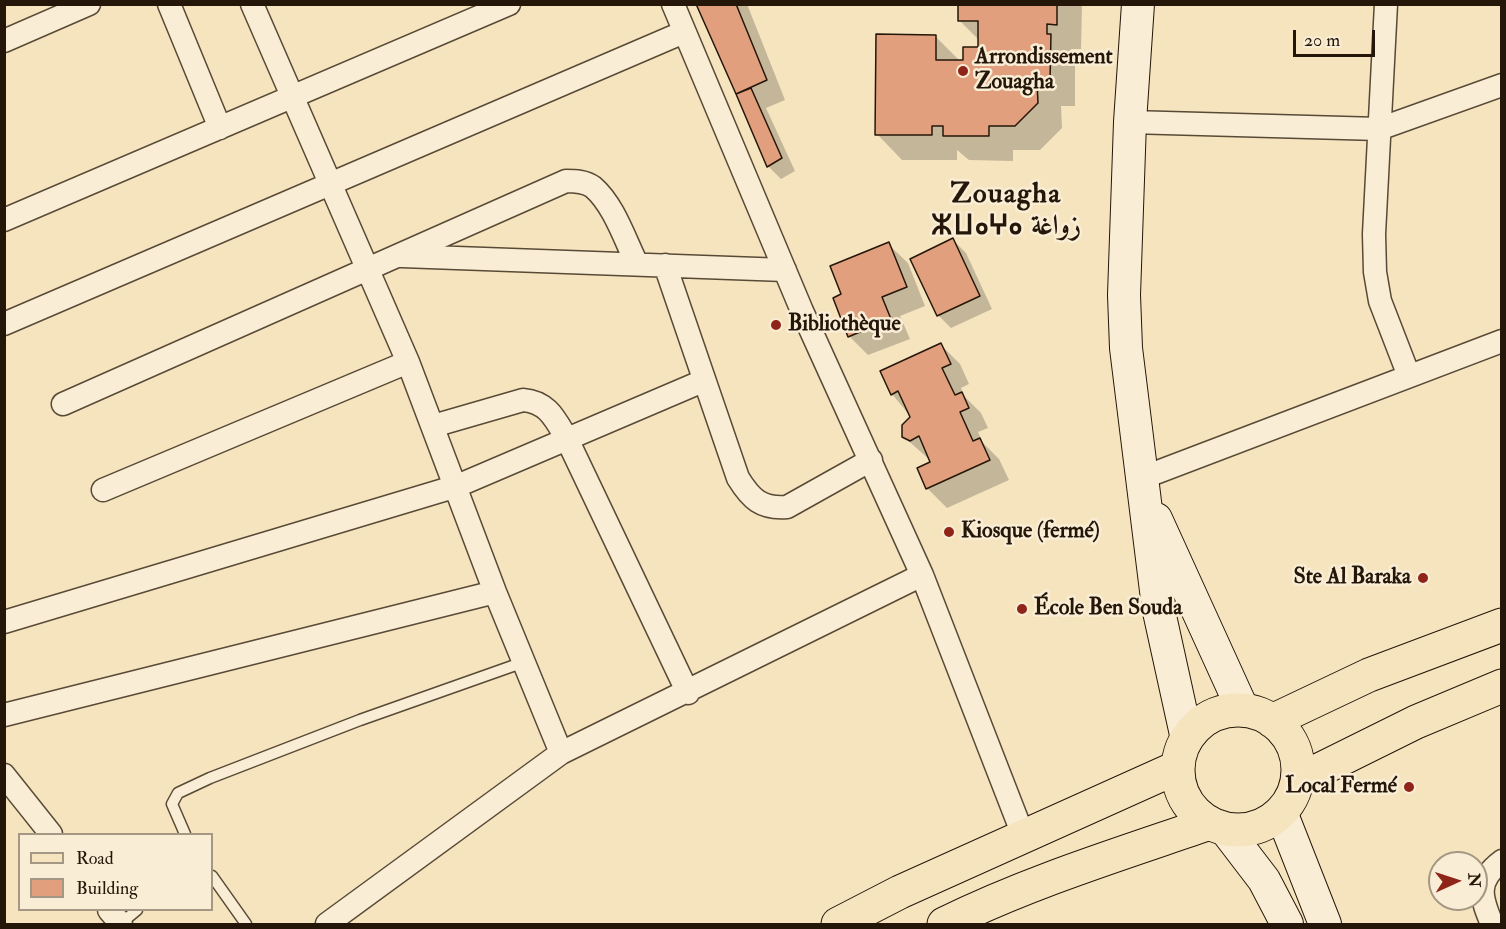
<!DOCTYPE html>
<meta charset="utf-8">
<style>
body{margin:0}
#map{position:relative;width:1506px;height:929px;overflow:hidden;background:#f6e4bf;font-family:"IM FELL Double Pica",serif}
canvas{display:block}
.frame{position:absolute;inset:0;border:6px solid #241709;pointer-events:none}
.legend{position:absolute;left:18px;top:833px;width:195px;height:78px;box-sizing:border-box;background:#f9edd5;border:2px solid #a49783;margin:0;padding:8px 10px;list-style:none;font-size:18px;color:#241709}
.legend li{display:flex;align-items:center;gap:12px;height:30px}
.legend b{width:30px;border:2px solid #a49783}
.north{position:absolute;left:1428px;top:851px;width:60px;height:60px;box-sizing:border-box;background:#f9edd5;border:2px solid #a49783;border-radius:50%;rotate:87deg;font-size:16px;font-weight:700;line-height:24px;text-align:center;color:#241709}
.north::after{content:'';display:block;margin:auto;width:21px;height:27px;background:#8f2418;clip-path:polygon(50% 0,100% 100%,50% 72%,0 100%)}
.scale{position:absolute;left:1293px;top:30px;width:82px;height:27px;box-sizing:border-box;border:3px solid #241709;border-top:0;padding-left:8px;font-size:18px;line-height:21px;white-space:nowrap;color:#241709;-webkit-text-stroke:4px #f9edd5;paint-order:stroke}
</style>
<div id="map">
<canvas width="1506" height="929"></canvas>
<div class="frame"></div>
<ul class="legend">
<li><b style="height:8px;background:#f6e4bf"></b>Road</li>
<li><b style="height:16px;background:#e19f7e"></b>Building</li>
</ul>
<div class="north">N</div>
<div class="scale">20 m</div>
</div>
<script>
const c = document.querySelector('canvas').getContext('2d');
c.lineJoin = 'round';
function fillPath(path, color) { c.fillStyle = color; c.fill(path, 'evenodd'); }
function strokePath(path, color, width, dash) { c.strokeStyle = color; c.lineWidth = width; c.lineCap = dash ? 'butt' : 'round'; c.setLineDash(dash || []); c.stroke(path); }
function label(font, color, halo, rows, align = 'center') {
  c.font = font + ' "IM FELL Double Pica",Amiri,"Noto Sans Tifinagh",serif'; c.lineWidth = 5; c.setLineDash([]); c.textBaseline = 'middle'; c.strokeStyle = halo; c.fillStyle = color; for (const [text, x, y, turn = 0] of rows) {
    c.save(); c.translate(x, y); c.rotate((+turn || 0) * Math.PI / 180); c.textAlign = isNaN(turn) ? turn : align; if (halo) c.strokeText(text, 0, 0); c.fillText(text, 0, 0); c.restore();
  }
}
fillPath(new Path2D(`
 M698 4H747L785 100 766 108 795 171 781 179 768 166Z
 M960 4H1082L1081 49H1071V57L1075 61V106H1061L1062 128 1040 150H1013V161L969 160 957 150V160H902L877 134 935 36 960 61H964L979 49V40L960 21Z
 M953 240 966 253 992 309 951 328 938 315Z
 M888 244 908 263 925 306 900 316 910 339 868 355 849 336 843 295Z
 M941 345 960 364 969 384 961 388 964 396 981 413 988 428 978 432 983 443 999 459 1009 480 947 508 927 488 932 462 903 436 911 417 892 394Z`), '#0003');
const building = new Path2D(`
 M696 4H736L767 80 736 94Z
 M958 4H1057V25L1047 24V34H1051L1050 81 1037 82 1038 103 1015 126H989V136H943V126H932V135H875L876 34 936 35V60H963V47H978V21H958Z
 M751 88 782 158 767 167 736 94Z
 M953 238 980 296 937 316 910 259Z
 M889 242 907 287 882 297 891 319 848 337 833 298 841 294 830 266Z
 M941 343 951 364 942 368 955 395 962 392 969 408 960 412 973 441 980 438 990 460 926 489 917 468 930 462 919 436 910 441 902 437V425L910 417 898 391 891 395 880 371Z`);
fillPath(building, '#e19f7e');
strokePath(building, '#241709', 1.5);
const lane = new Path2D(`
 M185 834 172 804 178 793 210 778 360 720 524 662
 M212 876 246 924
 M120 924 137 910`);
const street = new Path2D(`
 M169 4 220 128
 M252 4 408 362 495 592 561 753
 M673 4 802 311 922 575 1023 835
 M1386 4 1374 234 1375 272 1380 301 1409 376
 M4 41 89 4
 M1130 122 1379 129 1502 85
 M4 220 509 4
 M402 256 785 270
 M665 265 738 478C751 499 761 509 787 507L871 460
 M4 324 684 32
 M63 404 566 181C575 181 585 181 593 187 614 205 625 240 637 264
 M433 426 523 400C548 402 555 419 567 439L688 693
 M1142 478 1502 341
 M103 490 408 362
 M4 622 457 486 703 381
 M4 715 495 592
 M4 775 51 834
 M109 910 121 924
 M327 924 561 753 922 575
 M1492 924C1481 898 1475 881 1502 861`);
const secondary = new Path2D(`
 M1138 4 1130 122 1124 295 1126 348 1158 607 1187 739
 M1156 519 1243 710
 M1281 812 1325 924
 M1225 829 1264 880 1287 924`);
const primary = new Path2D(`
 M1178 770a60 60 0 1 1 120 0a60 60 0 1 1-120 0Z
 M1272 721 1369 675 1502 625
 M1297 781 1416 722 1502 686
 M838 924 900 892 1178 767
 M944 924C1029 882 1120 854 1210 823`);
strokePath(lane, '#584a36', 13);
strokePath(street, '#584a36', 25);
strokePath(secondary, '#241709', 34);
strokePath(primary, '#241709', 35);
strokePath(lane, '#f9edd5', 10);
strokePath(street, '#f9edd5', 22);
strokePath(secondary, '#f9edd5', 32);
strokePath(primary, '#f6e4bf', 33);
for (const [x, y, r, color] of [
 [963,71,6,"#8f2418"],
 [776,325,6,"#8f2418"],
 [949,532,6,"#8f2418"],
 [1423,578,6,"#8f2418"],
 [1022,609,6,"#8f2418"],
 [1409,787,6,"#8f2418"]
]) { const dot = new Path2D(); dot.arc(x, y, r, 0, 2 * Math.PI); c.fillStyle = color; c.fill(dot); strokePath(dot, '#f9edd5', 2); }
label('bold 22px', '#241709', '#f9edd5', [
 ["Arrondissement",975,58],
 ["Zouagha",975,83],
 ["Bibliothèque",788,325],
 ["Kiosque (fermé)",961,532],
 ["Ste Al Baraka",1411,578,"right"],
 ["École Ben Souda",1034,609],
 ["Local Fermé",1397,787,"right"]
], 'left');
c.letterSpacing = '1.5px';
label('bold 28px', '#241709', '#f9edd5', [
 ["Zouagha",1006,196],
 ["ⵣⵡⴰⵖⴰ زواغة",1006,228]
]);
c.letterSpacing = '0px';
</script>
